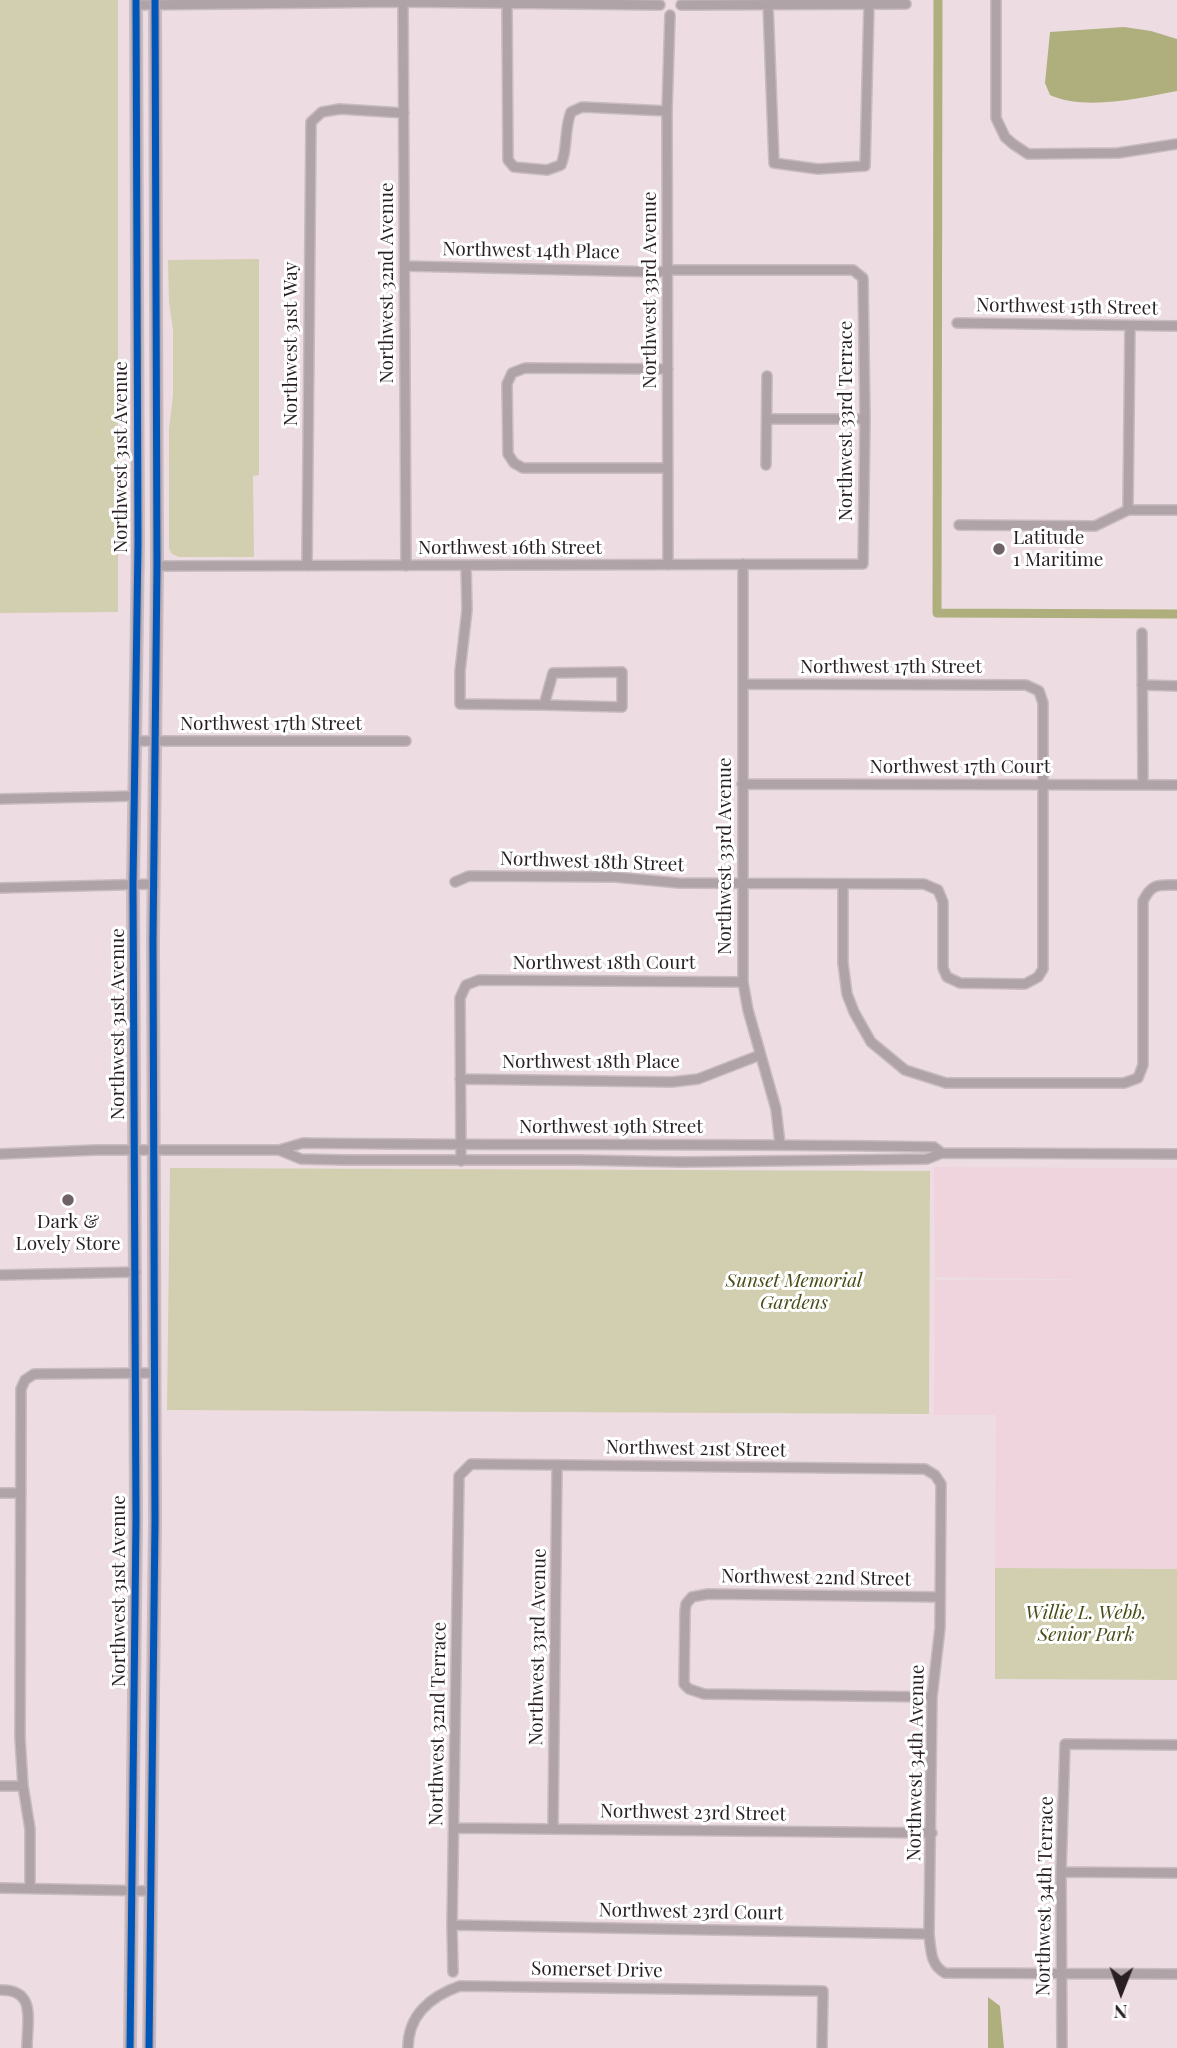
<!DOCTYPE html>
<style>
body{margin:0}
#map{position:relative;width:1177px;height:2048px;overflow:hidden;background:#eddde3;font-family:"Playfair Display",serif}
canvas{display:block}
.north{position:absolute;left:1086px;top:1957px;width:70px;height:70px;-webkit-text-stroke:5px #fff;paint-order:stroke;rotate:181deg;font-size:19px;font-weight:700;line-height:28px;text-align:center;color:#291f23}
.north::after{content:'';display:block;margin:auto;width:24px;height:32px;background:#291f23;clip-path:polygon(50% 0,100% 100%,50% 72%,0 100%)}
</style>
<div id="map">
<canvas width="1177" height="2048"></canvas>
<div class="north">N</div>
</div>
<script>
const c = document.querySelector('canvas').getContext('2d');
c.lineJoin = 'round';
function fillPath(path, color) { c.fillStyle = color; c.fill(path, 'evenodd'); }
function strokePath(path, color, width, dash) { c.strokeStyle = color; c.lineWidth = width; c.lineCap = dash ? 'butt' : 'round'; c.setLineDash(dash || []); c.stroke(path); }
function label(font, color, halo, rows, align = 'center') {
  c.font = font + ' "Playfair Display",serif'; c.lineWidth = 6; c.setLineDash([]); c.textBaseline = 'middle'; c.strokeStyle = halo; c.fillStyle = color; for (const [text, x, y, turn = 0] of rows) {
    c.save(); c.translate(x, y); c.rotate((+turn || 0) * Math.PI / 180); c.textAlign = isNaN(turn) ? turn : align; if (halo) c.strokeText(text, 0, 0); c.fillText(text, 0, 0); c.restore();
  }
}
fillPath(new Path2D(`
 M934 1167 1177 1168V1569L995 1568 996 1415H934L935 1280H1099L935 1277Z`), '#efd4de');
fillPath(new Path2D(`
 M0 0H118V612L0 613Z
 M259 259V475L253 476 254 557H179L172 554 169 549V429L173 396V329L169 303 168 260Z
 M170 1168 930 1171 929 1414 167 1410Z
 M995 1568 1177 1569V1680L995 1679Z`), '#d2ceb0');
fillPath(new Path2D(`
 M1124 27 1151 31 1177 39V91C1140 98 1085 111 1050 95L1045 83 1050 32Z
 M988 1997 1000 2006 1004 2048H988Z`), '#afaf7d');
strokePath(new Path2D(`
 M938 0 937 613 1177 614`), '#afaf7d', 9);
const minor = new Path2D(`
 M403 0 406 566
 M996 0V118L1005 137 1013 144 1028 154 1118 153 1177 144
 M507 4 508 160 514 167 547 170 561 165C568 148 564 129 571 112L582 107 667 111
 M768 4 774 163 818 169 865 166 869 4
 M136 5 403 2 660 5
 M681 5 906 4
 M957 323 1177 326
 M767 419H865
 M766 465 767 376
 M667 468H523L514 463 508 454 507 384 512 373 525 368 668 369
 M1128 510 1130 326
 M959 525 1095 526 1128 510H1177
 M743 564V982L748 1010 776 1109 780 1144
 M668 565 667 111 670 15
 M157 566 863 564 865 419 863 278 853 270H668L659 272 405 266
 M307 566 311 122 322 112 340 109 404 113
 M466 566 467 610 460 671V704L544 705
 M1142 633 1143 785
 M622 672V707L544 705 553 673Z
 M1142 685 1177 686
 M136 741H406
 M742 784 1177 785
 M0 799 135 796
 M455 882 469 876 615 877 679 883 924 884 938 890 943 902V968L947 977 960 983 1025 984 1038 977 1043 969V703L1039 691 1026 685 743 684
 M843 884V963L847 994 854 1012 871 1042 905 1070 946 1083H1124L1138 1078 1143 1065V901C1152 883 1158 885 1177 885
 M0 888 154 884
 M460 1079 672 1082 698 1079 760 1055
 M279 1150 301 1159 345 1160H577L682 1162 927 1159 942 1153 1177 1154
 M0 1154 96 1150H279L303 1143C513 1146 723 1143 934 1147L942 1153
 M461 1161 460 998 466 985 479 980 743 982
 M0 1275 136 1272
 M0 1493H21
 M932 1697 704 1694 689 1689 684 1684 685 1611 686 1604 692 1597 708 1594 940 1597
 M0 1786H23
 M455 1828 932 1833
 M553 1829 557 1466
 M1061 1872 1177 1873
 M0 1888 151 1891
 M30 1888V1829L23 1786 20 1738 21 1389 25 1380 34 1374 155 1373
 M452 1925 929 1934
 M453 1972 452 1925 459 1476 471 1464 925 1469 935 1475 941 1484 940 1628 932 1697 929 1934C931 1949 930 1965 945 1973L1177 1974
 M0 1990C37 1989 27 2021 27 2048
 M408 2048C408 2015 431 1996 460 1986L823 1991 822 2048
 M1062 2048 1061 1872 1065 1744 1177 1745`);
const major = new Path2D(`
 M130 2048 136 1520 133 884 138 543 136 0
 M149 2048 155 1521 153 940 157 566 155 0`);
strokePath(minor, '#c8bcc1', 12);
strokePath(major, '#c8bcc1', 14);
strokePath(minor, '#b0a3a8', 9);
strokePath(major, '#b4a5ab', 10);
strokePath(new Path2D(`
 M130 2048 136 1520 133 884 138 543 136 0
 M149 2048 155 1521 153 940 157 566 155 0`), '#0057b8', 7);
for (const [x, y, r, color] of [
 [999,549,7,"#6e6266"],
 [68,1200,7,"#6e6266"]
]) { const dot = new Path2D(); dot.arc(x, y, r, 0, 2 * Math.PI); c.fillStyle = color; c.fill(dot); strokePath(dot, '#fff', 2.5); }
label('19px', '#291f23', '#fff', [
 ["Northwest 14th Place",531,251,1],
 ["Northwest 32nd Avenue",387,283,-90],
 ["Northwest 33rd Avenue",650,290,-90],
 ["Northwest 15th Street",1067,307,1],
 ["Northwest 31st Way",291,344,-90],
 ["Northwest 33rd Terrace",846,421,-90],
 ["Northwest 31st Avenue",121,457,-90],
 ["Northwest 16th Street",510,548],
 ["Northwest 17th Street",891,667],
 ["Northwest 17th Street",271,724],
 ["Northwest 17th Court",960,767],
 ["Northwest 33rd Avenue",725,856,-90],
 ["Northwest 18th Street",592,862,2],
 ["Northwest 18th Court",604,963],
 ["Northwest 31st Avenue",118,1024,-90],
 ["Northwest 18th Place",591,1062],
 ["Northwest 19th Street",611,1127],
 ["Northwest 21st Street",696,1449,1],
 ["Northwest 22nd Street",816,1578,1],
 ["Northwest 31st Avenue",119,1591,-90],
 ["Northwest 33rd Avenue",538,1647,-89],
 ["Northwest 32nd Terrace",438,1724,-89],
 ["Northwest 34th Avenue",916,1763,-89],
 ["Northwest 23rd Street",693,1813,1],
 ["Northwest 34th Terrace",1045,1896,-89],
 ["Northwest 23rd Court",691,1912,1],
 ["Somerset Drive",597,1970,1]
]);
label('19px', '#291f23', '#fff', [
 ["Latitude",1013,538],
 ["1 Maritime",1013,560],
 ["Dark &",68,1222,"center"],
 ["Lovely Store",68,1244,"center"]
], 'left');
label('italic 19px', '#494d15', '#fff', [
 ["Sunset Memorial",794,1281],
 ["Gardens",794,1303],
 ["Willie L. Webb,",1086,1613],
 ["Senior Park",1086,1635]
]);
</script>
